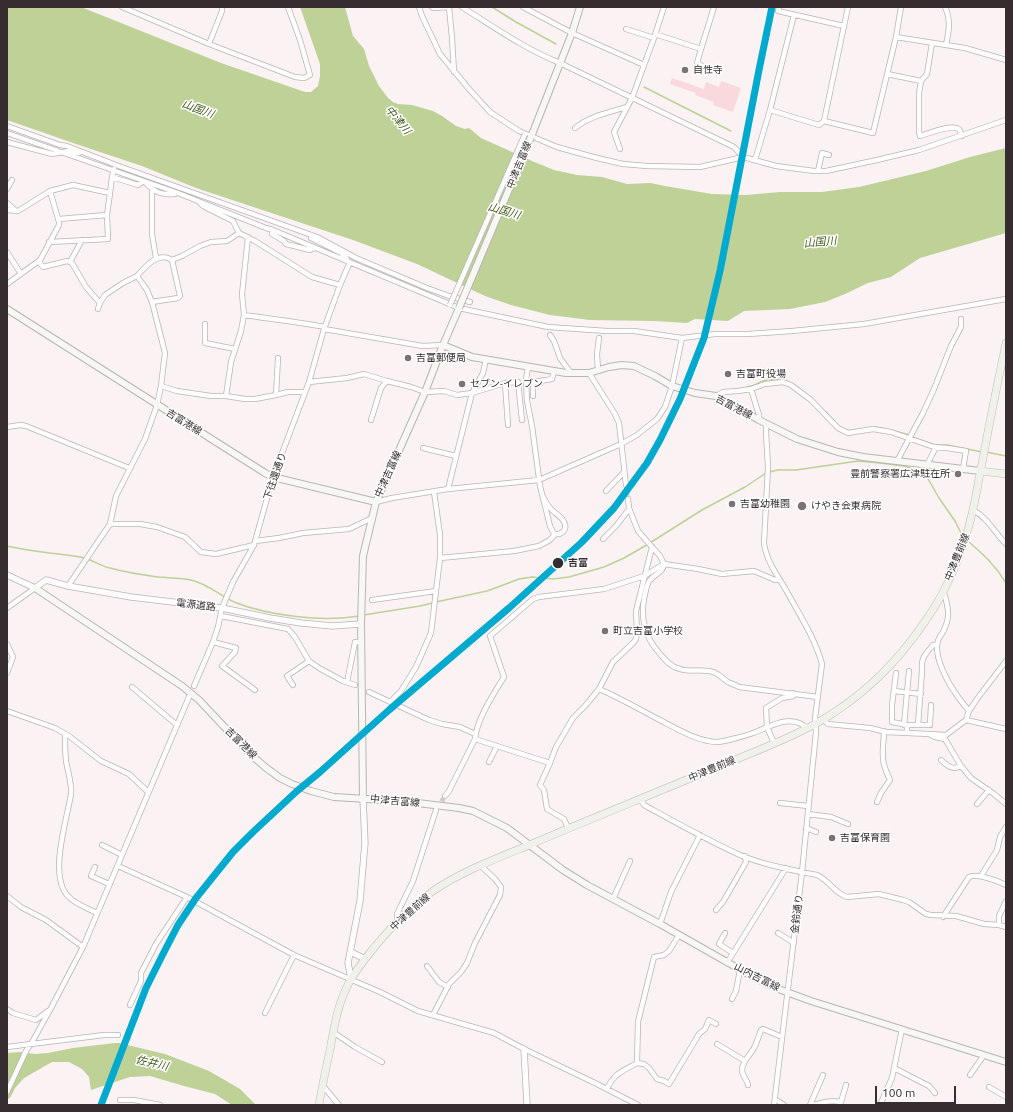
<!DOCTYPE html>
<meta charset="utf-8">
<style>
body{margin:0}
#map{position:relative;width:1013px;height:1112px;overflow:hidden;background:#faf2f3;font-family:Ubuntu,sans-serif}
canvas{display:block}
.frame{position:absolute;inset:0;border:8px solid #352d2f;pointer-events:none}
.scale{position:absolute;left:875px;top:1086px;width:81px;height:18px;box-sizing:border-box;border:2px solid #352d2f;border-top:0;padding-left:5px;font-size:12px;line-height:14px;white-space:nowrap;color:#352d2f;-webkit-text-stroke:3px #fff;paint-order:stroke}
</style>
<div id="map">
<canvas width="1013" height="1112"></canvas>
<div class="frame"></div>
<div class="scale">100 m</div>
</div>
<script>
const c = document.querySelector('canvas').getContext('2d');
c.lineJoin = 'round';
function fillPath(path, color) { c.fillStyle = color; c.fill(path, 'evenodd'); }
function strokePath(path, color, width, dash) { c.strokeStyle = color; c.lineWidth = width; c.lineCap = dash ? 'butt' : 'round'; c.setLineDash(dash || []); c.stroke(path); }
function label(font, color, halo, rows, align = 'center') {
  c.font = font + ' Ubuntu,"Noto Sans JP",sans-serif'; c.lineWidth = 3; c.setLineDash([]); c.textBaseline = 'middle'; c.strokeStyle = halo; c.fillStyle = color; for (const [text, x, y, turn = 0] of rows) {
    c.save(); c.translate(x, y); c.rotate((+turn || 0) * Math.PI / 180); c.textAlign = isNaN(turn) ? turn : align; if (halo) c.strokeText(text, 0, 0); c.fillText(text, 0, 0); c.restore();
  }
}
fillPath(new Path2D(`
 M672 78 704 89 706 82 719 87 721 81 741 88 733 112 713 105 714 102 695 95 696 93 670 84Z`), '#f9d8de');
fillPath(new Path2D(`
 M7 7H81L221 63 305 92H311L318 86 320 76V64L300 7H345L353 36 364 49 369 66 379 86 388 98 393 102 398 104 412 105 433 111 442 116 456 126 465 129 469 128 481 138 532 161 554 170 577 175 602 177 627 184 650 183 665 186 712 194 746 195 780 192H822L859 187 926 171 970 157 1006 148V233L920 258 891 277 868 283 845 294 825 302 790 309 744 311 728 321 695 319 687 323 654 321 590 320 550 315 511 305 485 296 417 264 353 240 196 188 142 166 76 144 7 120Z
 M115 1043H119L165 1054 209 1071 240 1089 256 1105H232L215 1094 184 1086 150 1076 130 1077 91 1090 89 1077 82 1069 69 1062H52L24 1078 15 1088 10 1098 7 1099V1053L20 1052 35 1054 48 1053 73 1048Z`), '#bed197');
strokePath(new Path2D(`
 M492 7 516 22 556 44
 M644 87 731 131
 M747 387C756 386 756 383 763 381 771 378 785 378 792 384
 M826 412 834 421
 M876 427 886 429
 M891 430 909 435
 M912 437 935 445H947L982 452
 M986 452 1006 456
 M769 472 778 470H796L858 461 880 463 904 466 920 472 927 477 939 498 955 521 961 533
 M969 542C984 555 996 566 1006 583
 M7 546C24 550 41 552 58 554 67 555 76 556 85 558 94 561 101 566 110 568 125 572 143 575 158 577 169 578 180 578 191 580 208 584 219 595 234 602 269 616 323 622 360 616
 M436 602 487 591 506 584 519 579 532 577 553 579 569 577 604 567 624 558 645 546 702 510 745 487 766 473
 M364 615 420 606 433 603`), '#bed197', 1.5);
strokePath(new Path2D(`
 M626 485 628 499
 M438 807 445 796`), '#d3cbcc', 4.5, [4.5, 2]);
const minor = new Path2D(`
 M122 7 209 44 295 77 304 78 310 75 300 40 288 7
 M419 7 422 16 440 54 469 89 490 112 519 131 557 147 597 158 623 164 647 166 700 167 743 157 776 166 814 171H826L877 160 919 150 1006 120
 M432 7 433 8 449 7
 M449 7 452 38 454 72
 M462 7C494 27 525 49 560 63L734 147 743 157
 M523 7 572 33 644 65
 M779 7 778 11 844 26
 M945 7C951 20 949 31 946 45
 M626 29 654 38
 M655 34 701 49 714 7
 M896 37 965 48 1006 60
 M932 43 927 74 921 81 919 93V132L920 136C930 133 951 124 959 129L962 136
 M209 44 222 11V7
 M701 49 697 63 704 67
 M887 74 921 81
 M770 110 819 125 824 121 848 7
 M824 121 873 133 896 37 901 7
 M7 126 60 145 67 146 116 165 317 237 356 258 427 288 449 296 470 302
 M575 128C590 116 609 112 627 107
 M7 133 178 193 266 228 273 230 459 308 548 327 607 331H634L682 338 715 334H748L792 331 864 324 1006 299
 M7 142 52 154 69 151 79 153
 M620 149 614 132 632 98 654 38 664 7
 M755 160 770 110 794 15
 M818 171 822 153 829 155
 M112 177 138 185 144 181C154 192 160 195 175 194
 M7 189 12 180
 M152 190V234L156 258
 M50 191 59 222V225L39 262 43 267 67 261 72 263 86 287 100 303 98 309
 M7 203 16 211
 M200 203 203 206 233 221 239 233
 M7 210 18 211 50 191 73 185 110 193 112 177 114 169
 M59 219 107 215
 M273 230 272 234 284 241 286 244 310 250 315 248
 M311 238 341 253 347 259
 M49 242 108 239 107 215 110 193
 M7 252 21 274
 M70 262 82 240
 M7 284 40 260
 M152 302 178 298 180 296 172 260
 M100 303 105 295 123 283 137 276
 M244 315C271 319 298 322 325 327
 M205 324V343L235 349
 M324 329 411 344 422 346 443 345
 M550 335 554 341 560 358 571 373
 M278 358 276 395 288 392H305
 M528 367 526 380 527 401 532 426 540 486 550 526 553 532 555 534
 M598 371 597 354 599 338
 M589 373 615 414 619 423 626 485
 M309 382 347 378 364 374 387 381
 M505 383 508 425
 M161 386 177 391 211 396H226L245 399H255L276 395
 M751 389 759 415V420
 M226 396 231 362 241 331 244 315 242 294 248 237
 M533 396V382L552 379 554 371
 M716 396 723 392 738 391 751 389 765 384 783 382 791 385 811 400 838 428 848 433 873 429 891 432 934 447 947 448 966 451 963 469
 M371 420 381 388 387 381 411 387 425 392 444 391 457 395 472 393 505 383 518 382 522 420
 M766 424V432L768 467 764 543C766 560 777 575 786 590 799 614 815 638 822 664L815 718 816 732 802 872 774 1105
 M7 427 21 425 26 426 129 468
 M423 448 456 456
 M897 461 923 413 934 389 951 346 961 327V319
 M927 465 936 447
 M448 489 472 393 483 373 486 359
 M606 491 624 472
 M434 492 440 535V558L514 551 539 546 550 540 555 534C562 535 568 529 564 522 562 517 556 514 552 510 548 506 545 501 543 497
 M628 499 629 508 638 531 660 556 664 564 698 569 722 574 754 571 775 580H779
 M376 502 392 498 448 489 539 480 621 444 637 435 657 419 665 407 672 386 682 338
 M973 510C987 517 995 533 1006 544
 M110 524H140L157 527 185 537 201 552 216 554 254 545
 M603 539 616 526 629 509
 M255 541 279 538 303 533 349 529 372 518
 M664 564C663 573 656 573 651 579 648 581 647 586 646 590 639 615 643 636 661 655 666 661 671 667 680 669 690 673 702 668 713 672 718 673 723 679 728 682 732 684 736 685 739 687L818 697
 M68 586 110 524 116 496 145 439 157 405 161 386 165 353 152 302 147 290 137 276C146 266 158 251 172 260L182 256 200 246 211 242 227 241 239 233 255 241 312 277 340 285
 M372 600 436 591 440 558
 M7 608 35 588
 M221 616 288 629 295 637 309 661 319 668 343 681 355 685
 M213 642 236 648 235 652 222 666 255 690
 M7 644 13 657 7 673
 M896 673 892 705V722L907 725
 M347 682 355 642H362
 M293 685 287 676 309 661
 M194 686 213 642 218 627 222 608 233 582 254 545 273 477 309 382 324 329 340 285 350 262
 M132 687 177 725
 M599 689C618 697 637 708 656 718 674 727 697 742 718 742 726 741 745 736 753 733 770 727 790 713 807 728
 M894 691 921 694
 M369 692 429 720 442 724 460 727 475 734
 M390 702 401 691 416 667 431 633 436 591
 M7 711 55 728 69 736 101 761 129 774 148 792
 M969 711 977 699 1006 661
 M823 719 828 724 870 728 886 732 929 734 935 737 945 739 961 766 971 778 994 794 1006 804
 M966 720 1006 729
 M904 725 909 671
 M918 725H930L931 705
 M907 733V725H918L922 671C921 657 925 655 933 645H937
 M65 734C65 743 65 752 66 761 68 773 72 783 71 794 67 820 47 879 70 898 76 904 89 909 97 913
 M929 734 946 735 966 720 969 711C965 706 960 700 956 694 948 683 936 660 937 646 937 641 940 636 943 632 950 618 949 611 945 596L941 595
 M475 739 550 763
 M774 743 767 727 766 708 782 698 793 696V693
 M941 760C947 765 952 771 961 766
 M489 762 497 746
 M445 796 449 791 475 739C476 721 494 693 504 677L490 636 533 599 539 597 604 589 644 576 664 564
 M641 800 644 805C675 822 707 840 740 855 764 865 792 870 817 875 830 881 834 893 847 897L879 894 903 900 909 902 926 914 931 915 956 916 984 924 999 925 1006 927
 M877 802 881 793 890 780C887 773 883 766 883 758 882 749 884 740 884 731
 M780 803 808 806
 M977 804 989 790
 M808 814 831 817 848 824
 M568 828 564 819 547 809 544 790 540 785 550 763 556 747 573 718 585 706 599 689 613 662 633 643 636 639 637 632 636 611 652 547
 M806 828 816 832
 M102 845 122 855
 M118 866 187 897 294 955 380 992 418 1011 494 1033 524 1049 595 1083 638 1105
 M95 867 91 876 109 884
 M981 876 997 850 1000 837 1006 827
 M7 896 21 907 46 920 83 947
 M613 899 630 861
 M716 910 723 902 746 862 745 856
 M943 917 969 877C977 873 998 881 1006 885
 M397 922V914L413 881 436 810
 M660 924 671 892 700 835
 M999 925V916L1006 901
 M725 933 719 944 733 953
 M778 933 794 943
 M727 963 786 868
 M427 966 439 982 448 987
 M732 999 736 991 740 970
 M130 1005 141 981V973L156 944 187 897
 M7 1009 13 1013 36 1020 48 1011
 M265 1013 294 955
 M433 1015 449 984 461 972 467 963 475 943 500 895 501 887 495 879 480 865
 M333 1032 355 1047 382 1062
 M717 1044 745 1061
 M7 1047 104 1035H118
 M637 1063 644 1064 649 1068 657 1079 664 1081 669 1084 699 1034 705 1029 709 1020 716 1024
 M894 1068 929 1086 935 1093
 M970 1075 984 1055
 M748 1085C747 1079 742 1076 742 1070 742 1062 750 1055 754 1048 757 1042 759 1036 761 1030L763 1029 782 1037
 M323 1086 339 1105
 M989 1087 1006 1097
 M607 1089C614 1073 623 1071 637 1063L638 1022 654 957 664 955 669 951 679 935
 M7 1092 26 1051 31 1044 51 1008 83 947 189 697
 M775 1099 784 1105
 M120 1100H134L160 1105
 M810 1105 823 1075
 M813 1105C823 1102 831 1100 841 1102L846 1085
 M880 1105 892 1078 902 1029`);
const tertiary = new Path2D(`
 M7 575 35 588 46 580 68 586 131 597 222 608 270 618 301 623 332 626 361 624
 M351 952 363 958 368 956
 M351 979 348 963 360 901 365 843 363 799
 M524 1049 527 1105`);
const secondary = new Path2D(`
 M531 137 572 33 580 7
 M7 309 265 473 273 477 376 502
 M443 345 472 357 566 373H589L609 367 622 365 634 366 655 376 672 386 695 393 716 396 759 420 797 439 838 452 863 457 980 471
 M35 588 182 686 199 700 248 752 265 767 280 778 292 784 311 791 334 797 401 801 459 808 473 811 507 828 563 870 587 885 660 924 748 974 773 987 811 1001 1006 1062
 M363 799 361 624 363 556 376 502 425 392 443 345 459 308`);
const primary = new Path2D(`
 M980 471 1006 474
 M319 1105C322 1087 326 1068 330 1050 334 1027 338 1002 350 981 356 970 365 959 373 949 391 927 410 907 433 891 464 870 500 857 534 843 592 818 651 795 710 770 745 755 783 742 817 723 861 698 898 662 926 620 945 593 959 561 968 529 975 506 978 482 983 458 990 420 998 381 1006 343`);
strokePath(minor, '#bbb4b5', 6);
strokePath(tertiary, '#bbb4b5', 7);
strokePath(secondary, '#bbb4b5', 8);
strokePath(primary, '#bcbcb3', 8);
strokePath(minor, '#fefdfd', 4.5);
strokePath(tertiary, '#fefdfd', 5.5);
strokePath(secondary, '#f7f7f4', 6);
strokePath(primary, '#f0f1eb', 7);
const minorBridge = new Path2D(`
 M450 305 525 134`);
const secondaryBridge = new Path2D(`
 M459 308 531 137`);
strokePath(minorBridge, '#bbb4b5', 6, []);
strokePath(secondaryBridge, '#bbb4b5', 8, []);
strokePath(minorBridge, '#fefdfd', 4.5);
strokePath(secondaryBridge, '#f7f7f4', 6);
strokePath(new Path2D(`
 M101 1105 146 988 163 954 178 925 196 898 233 852 253 832 297 791 320 772 389 710 509 608 582 542 614 508 647 463 660 440 680 399 704 338 720 271 759 70 772 7`), '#00a9ce', 7);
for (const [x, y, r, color] of [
 [685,70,4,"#7a7274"],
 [408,358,4,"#7a7274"],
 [728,374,4,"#7a7274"],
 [462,384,4,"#7a7274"],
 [958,474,4,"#7a7274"],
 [732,504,4,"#7a7274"],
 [802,506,5,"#7a7274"],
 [558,563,6,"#352d2f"],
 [605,631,4,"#7a7274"],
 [832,838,4,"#7a7274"]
]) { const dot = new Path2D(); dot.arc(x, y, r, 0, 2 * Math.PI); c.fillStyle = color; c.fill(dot); strokePath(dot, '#fff', 1.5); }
label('10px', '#352d2f', '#fff', [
 ["自性寺",693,70],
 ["吉富郵便局",416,358],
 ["吉富町役場",736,374],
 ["セブン-イレブン",470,384],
 ["豊前警察署広津駐在所",950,474,"right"],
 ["吉富幼稚園",740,504],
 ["けやき会東病院",811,506],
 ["町立吉富小学校",613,631],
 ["吉富保育園",840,838]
], 'left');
label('10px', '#352d2f', '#fff', [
 ["中津吉富線",519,165,-68],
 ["吉富港線",734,407,28],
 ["吉富港線",184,422,32],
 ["中津吉富線",388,474,-66],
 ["下往還通り",275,476,-71],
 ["中津豊前線",957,557,-68],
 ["電源道路",196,605,7],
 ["吉富港線",241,743,45],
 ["中津豊前線",712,769,-23],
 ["中津吉富線",395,801,5],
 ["中津豊前線",410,912,-42],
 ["金鈴通り",797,914,-83],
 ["山内吉富線",757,977,27]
]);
label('bold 10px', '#352d2f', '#fff', [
 ["吉富",568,563]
], 'left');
label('italic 11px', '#485c21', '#fff', [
 ["山国川",198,109,21],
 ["中津川",398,120,51],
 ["山国川",504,211,17],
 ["山国川",820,242,-5],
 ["佐井川",152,1063,13]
]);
</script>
